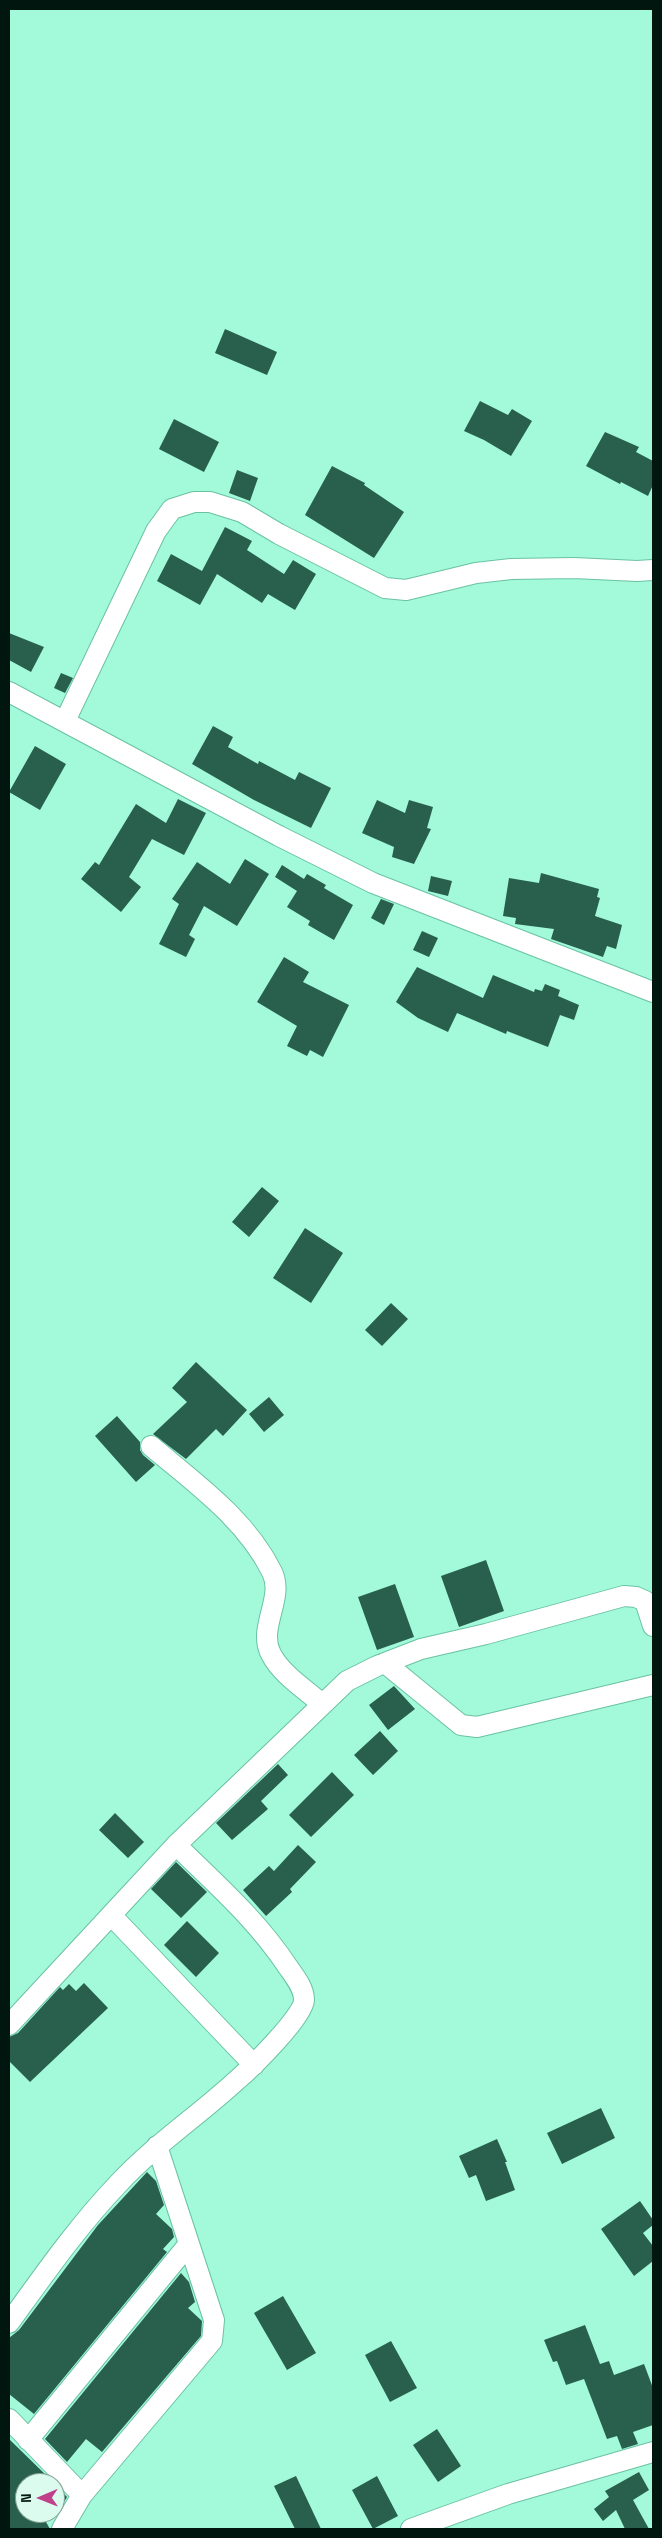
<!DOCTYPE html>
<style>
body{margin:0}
#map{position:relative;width:662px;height:2538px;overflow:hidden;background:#a2fada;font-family:"Space Grotesk",sans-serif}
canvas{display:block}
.frame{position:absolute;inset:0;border:10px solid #00160e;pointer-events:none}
.north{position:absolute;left:15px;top:2473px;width:50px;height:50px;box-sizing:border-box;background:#dafbee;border:1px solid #839f94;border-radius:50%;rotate:269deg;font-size:14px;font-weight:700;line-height:20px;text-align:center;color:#00160e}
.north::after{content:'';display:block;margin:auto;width:18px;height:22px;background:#c1408a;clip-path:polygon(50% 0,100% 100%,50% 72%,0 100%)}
</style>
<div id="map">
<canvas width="662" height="2538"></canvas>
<div class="frame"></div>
<div class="north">N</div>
</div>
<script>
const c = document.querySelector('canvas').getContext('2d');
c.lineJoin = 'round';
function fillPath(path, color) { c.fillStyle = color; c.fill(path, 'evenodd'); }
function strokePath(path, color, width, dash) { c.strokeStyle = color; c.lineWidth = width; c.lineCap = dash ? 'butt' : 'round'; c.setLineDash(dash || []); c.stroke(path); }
fillPath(new Path2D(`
 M225 329 277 352 267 375 215 353Z
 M480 401 508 415 512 409 532 421 511 456 484 440 464 431Z
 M174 419 219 442 204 472 159 449Z
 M605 432 639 447 636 452 653 461V485L648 496 621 482 620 484 586 466Z
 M332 466 365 483 364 485 404 512 374 558 305 515Z
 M237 470 258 478 250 501 229 493Z
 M225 527 252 541 247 550 284 574 293 560 316 574 295 610 268 594 262 603 217 574 200 605 157 581 171 554 202 571Z
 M9 633 44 647 31 672 9 660Z
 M61 673 73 678 65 693 54 688Z
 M213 726 233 737 228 747 258 764 259 761 295 780 299 772 331 788 311 828 254 800 192 764Z
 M35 746 66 764 40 810 9 792Z
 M178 799 206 813 184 855 152 839 129 877 141 887 121 912 81 879 95 862 99 865 136 804 166 823Z
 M377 800 405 813 409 800 433 807 427 828 431 829 414 864 392 857 394 847 362 833Z
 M245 859 269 874 237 926 204 906 189 935 195 939 186 957 159 944 179 904 172 899 197 862 230 884Z
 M282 865 304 879 307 874 326 885 324 888 353 905 334 940 308 925 310 921 287 907 297 891 275 877Z
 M541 873 599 889 597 897 600 898 595 916 622 925 616 949 607 946 603 957 551 939 554 929 515 924 516 918 503 916 509 878 539 883Z
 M431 876 452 881 448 896 428 891Z
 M381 899 394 904 384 925 371 918Z
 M422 931 438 938 429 957 413 950Z
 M284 957 309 972 303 982 349 1005 323 1057 310 1050 307 1056 287 1046 297 1026 257 1002Z
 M417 967 483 998 493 975 534 992 535 989 542 991 545 984 560 990 558 996 579 1005 574 1020 560 1015 548 1047 507 1031 506 1034 457 1013 448 1032 418 1018 396 1002Z
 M262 1187 279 1201 249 1237 232 1222Z
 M305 1228 343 1253 311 1303 273 1278Z
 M391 1303 408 1319 382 1346 365 1330Z
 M196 1362 247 1410 223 1436 216 1429 186 1459 153 1434 187 1402 172 1388Z
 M269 1397 284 1415 264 1432 249 1414Z
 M117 1416 140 1442V1450L143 1455 155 1465 136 1482 95 1436Z
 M486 1560 504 1611 459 1627 441 1576Z
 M395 1584 414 1637 377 1650 358 1597Z
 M394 1686 415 1709 388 1730 369 1705Z
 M380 1731 398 1751 373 1775 354 1755Z
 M278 1764 288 1775 261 1801 268 1809 232 1840 216 1823Z
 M332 1772 354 1795 311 1837 289 1815Z
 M115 1813 144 1842 128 1858 99 1830Z
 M298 1845 316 1862 290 1889 292 1892 266 1916 243 1890 269 1866 274 1871Z
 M176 1862 207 1892 181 1918 151 1889Z
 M187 1921 219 1953 196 1977 164 1945Z
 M84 1983 108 2008 30 2082 9 2061V2037L18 2033 60 1987 63 1990 69 1984 76 1991Z
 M601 2108 615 2138 562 2164 547 2133Z
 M497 2139 507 2162H505L515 2190 486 2201 476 2175 469 2178 459 2156Z
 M147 2172 156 2181 164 2205 156 2214 172 2229 174 2237 163 2249 167 2252 34 2414 9 2394V2338L19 2330 98 2225Z
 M640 2201 653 2220V2225L643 2233 653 2246V2261L634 2276 601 2229Z
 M181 2273 189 2282 195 2302 188 2308 202 2321 201 2336 102 2452 86 2439 67 2462 45 2439Z
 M283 2296 316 2353 287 2370 254 2313Z
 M585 2325 600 2364 609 2361 614 2375 644 2364 653 2388V2425L633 2432 638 2444 622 2449 617 2436 607 2439 584 2379 566 2385 557 2361 553 2362 544 2340Z
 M391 2341 417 2388 390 2402 365 2355Z
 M437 2429 461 2466 438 2482 413 2445Z
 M9 2439 51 2480 49 2483H25V2513H55V2484L67 2497 61 2507 46 2522 50 2529H9Z
 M639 2472 649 2490 633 2500 649 2529H625L616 2510 603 2521 594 2509 609 2497 605 2491Z
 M296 2476 321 2529H295L274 2486Z
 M377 2476 398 2516 373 2529 352 2490Z`), '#285f4d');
const minor = new Path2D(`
 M9 692 279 836 373 883 653 992
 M65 721 156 531 172 509 194 502H210L242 512 279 534 385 588 406 590 476 573 511 569 574 568 637 571 653 570
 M151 1446C195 1483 246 1519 272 1572 285 1598 257 1628 271 1654 281 1674 305 1689 322 1704
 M385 1663 461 1725 477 1727 653 1685
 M111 1915 254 2065
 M9 2025 176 1845 347 1681 377 1666 421 1649 486 1634 624 1596 636 1597 645 1601 653 1626
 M9 2323C43 2276 77 2227 118 2184 154 2145 198 2116 237 2080 251 2068 304 2016 304 2000 304 1988 295 1977 288 1967 257 1920 216 1884 176 1845
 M9 2419 82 2495
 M28 2440 188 2245
 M62 2529 82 2495 212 2341 214 2320 157 2146
 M411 2529 508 2494 653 2452`);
strokePath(minor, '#6ac2a3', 22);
strokePath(minor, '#fff', 20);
</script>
